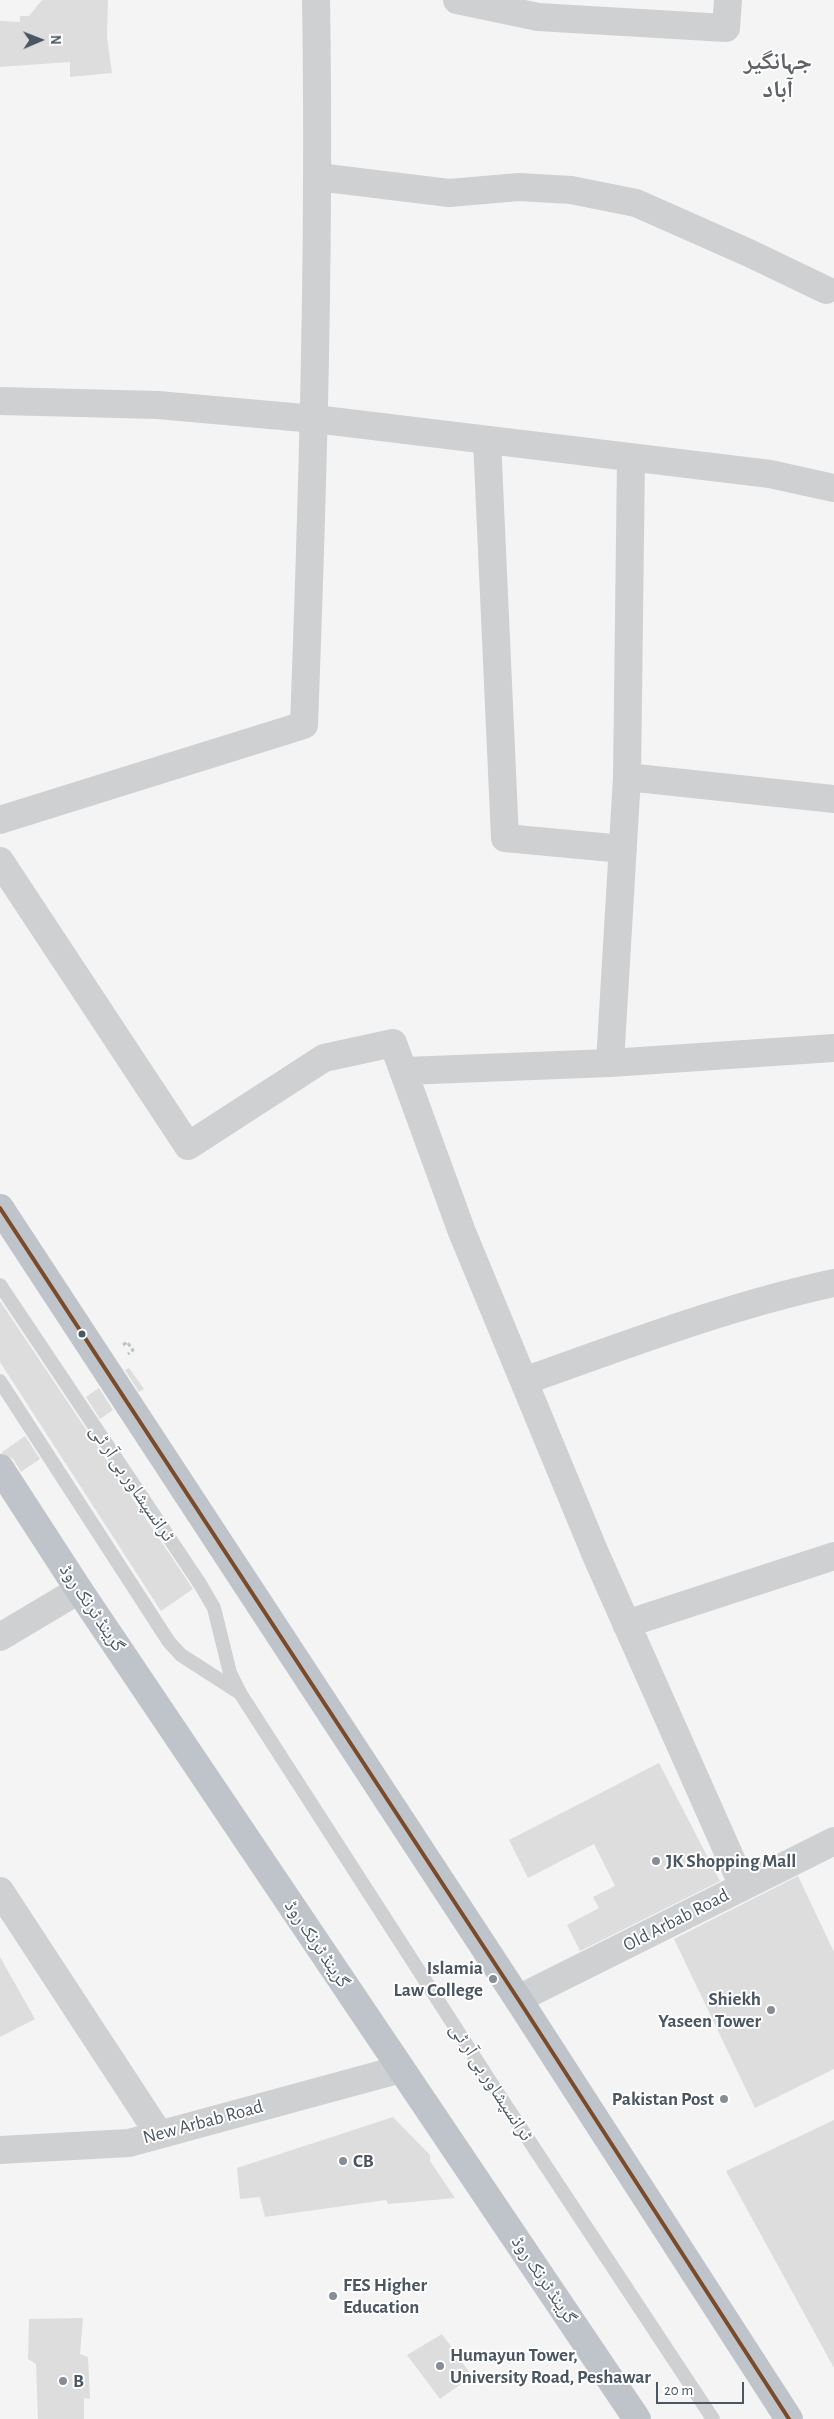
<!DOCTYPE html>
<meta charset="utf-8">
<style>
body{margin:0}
#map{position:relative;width:834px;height:2419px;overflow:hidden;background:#f4f4f4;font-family:"Alegreya Sans",sans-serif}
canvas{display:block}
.north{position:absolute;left:15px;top:15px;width:50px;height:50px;-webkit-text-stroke:4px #fff;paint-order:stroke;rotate:89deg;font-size:14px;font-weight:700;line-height:20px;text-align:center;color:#4a5661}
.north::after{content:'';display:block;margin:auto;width:18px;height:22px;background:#4a5661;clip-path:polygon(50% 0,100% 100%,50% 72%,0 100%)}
.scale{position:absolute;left:656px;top:2382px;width:88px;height:22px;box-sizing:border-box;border:2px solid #4a5661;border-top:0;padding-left:6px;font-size:15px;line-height:18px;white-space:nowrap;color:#4a5661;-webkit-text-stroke:4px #fff;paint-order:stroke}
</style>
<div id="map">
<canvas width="834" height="2419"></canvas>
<div class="north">N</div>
<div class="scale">20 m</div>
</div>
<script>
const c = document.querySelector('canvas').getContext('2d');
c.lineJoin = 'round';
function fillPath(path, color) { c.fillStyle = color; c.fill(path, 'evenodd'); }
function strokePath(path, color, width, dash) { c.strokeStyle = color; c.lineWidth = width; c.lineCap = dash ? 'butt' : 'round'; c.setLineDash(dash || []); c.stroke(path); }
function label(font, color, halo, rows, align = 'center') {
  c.font = font + ' "Alegreya Sans","Noto Naskh Arabic",sans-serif'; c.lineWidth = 4; c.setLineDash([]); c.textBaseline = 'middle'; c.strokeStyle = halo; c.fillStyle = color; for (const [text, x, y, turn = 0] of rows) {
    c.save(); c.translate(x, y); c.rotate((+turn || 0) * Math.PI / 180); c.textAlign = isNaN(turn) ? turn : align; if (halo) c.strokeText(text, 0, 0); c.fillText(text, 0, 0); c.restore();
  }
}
fillPath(new Path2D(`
 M42 0H108L107 37 112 73 70 77V62L0 67V21L20 22V16H29Z
 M0 1301 193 1589 161 1611 0 1362Z
 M129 1368 144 1389 139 1392 125 1370Z
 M99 1388 113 1410 100 1419 86 1397Z
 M25 1436 40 1459 21 1472 13 1459 1 1453Z
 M659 1763 720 1881 580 1951 567 1925 599 1908 593 1897 615 1886 594 1844 528 1878 509 1840Z
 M798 1876 834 1952V2069L755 2108 674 1939Z
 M0 1957 35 2019 0 2037Z
 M393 2117 430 2155V2161L455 2198 388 2204 386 2200 265 2217 260 2197 240 2199 237 2168Z
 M834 2120V2368L726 2171Z
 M83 2318 80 2354 88 2357 90 2399 84 2398V2419H38L36 2364 28 2359 29 2319Z
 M442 2334 472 2376 440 2399 407 2355Z`), '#ddddde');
strokePath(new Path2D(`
 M123 1345 127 1342 133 1350 128 1354`), '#bcc7c4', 3, [4, 2.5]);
strokePath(new Path2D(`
 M0 1285 200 1584 214 1608 230 1673 240 1693 181 1655 169 1642 0 1381
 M240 1693 497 2092 713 2419`), '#ced0d2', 14);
strokePath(new Path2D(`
 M457 0 538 17 726 28 728 0
 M318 177 449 193 519 187 571 190 636 203 749 253 826 290
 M0 401 158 405 315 419 770 474 834 488
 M487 440 505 838 623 849
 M627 777 834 799
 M0 820 304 725C313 483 320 242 316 0
 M0 861 188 1146 324 1058 393 1043 462 1232 595 1553 743 1886
 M610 1063 627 777 631 457
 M405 1071 610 1063 834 1048
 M524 1381C626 1345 728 1306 834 1283
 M626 1624 834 1556
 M0 1637 79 1590
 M0 1891 159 2134
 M518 1999 834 1841
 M0 2150 129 2143 401 2069`), '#ced0d2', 28);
strokePath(new Path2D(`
 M0 1208 518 1999 789 2419
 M0 1468 79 1590 637 2419`), '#bec4c9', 28);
strokePath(new Path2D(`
 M0 1208 518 1999 789 2419`), '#7a4b2a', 4);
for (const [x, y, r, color] of [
 [82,1334,4.5,"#4a5661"],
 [656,1861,5,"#868d94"],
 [493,1979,5,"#868d94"],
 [771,2010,5,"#868d94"],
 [724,2099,5,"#868d94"],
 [343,2161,5,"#868d94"],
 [333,2296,5,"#868d94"],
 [440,2366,5,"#868d94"],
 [63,2381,5,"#868d94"]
]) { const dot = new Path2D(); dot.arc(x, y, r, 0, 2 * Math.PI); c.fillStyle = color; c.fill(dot); strokePath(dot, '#fff', 2); }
label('19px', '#4a5661', '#fff', [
 ["ٹرانسپشاور بی آر ٹی",132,1483,56],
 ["گرینڈ ٹرنک روڈ",92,1608,56],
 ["Old Arbab Road",676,1920,-27],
 ["گرینڈ ٹرنک روڈ",317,1944,56],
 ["ٹرانسپشاور بی آر ٹی",491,2082,57],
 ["New Arbab Road",203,2122,-15],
 ["گرینڈ ٹرنک روڈ",544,2280,56]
]);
label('bold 19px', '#4a5661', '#fff', [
 ["JK Shopping Mall",666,1861],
 ["Islamia",483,1968,"right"],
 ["Law College",483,1990,"right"],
 ["Shiekh",761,1999,"right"],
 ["Yaseen Tower",761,2021,"right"],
 ["Pakistan Post",714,2099,"right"],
 ["CB",353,2161],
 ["FES Higher",343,2285],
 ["Education",343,2307],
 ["Humayun Tower,",450,2355],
 ["University Road, Peshawar",450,2377],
 ["B",73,2381]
], 'left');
label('bold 24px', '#5f6368', '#fff', [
 ["جہانگیر",778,62],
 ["آباد",778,90]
]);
</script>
